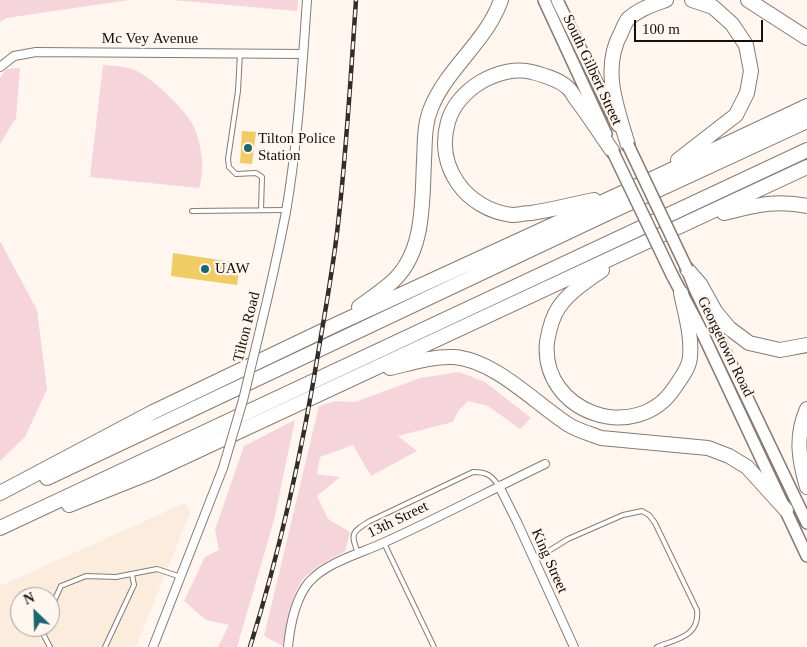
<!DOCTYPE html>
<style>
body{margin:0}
#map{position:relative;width:807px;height:647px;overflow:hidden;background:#fff6f0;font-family:Georgia,serif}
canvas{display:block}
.north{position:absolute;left:10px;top:587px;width:50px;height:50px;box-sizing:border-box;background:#fff6f0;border:1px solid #a19a95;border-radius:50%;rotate:336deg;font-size:14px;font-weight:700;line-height:20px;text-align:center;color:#15100d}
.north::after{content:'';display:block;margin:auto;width:18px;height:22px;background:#1b676f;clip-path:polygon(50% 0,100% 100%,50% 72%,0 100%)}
.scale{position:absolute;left:634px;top:20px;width:129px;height:22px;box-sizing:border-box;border:2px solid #15100d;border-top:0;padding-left:6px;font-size:15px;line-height:18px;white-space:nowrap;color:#15100d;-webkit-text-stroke:4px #fff6f0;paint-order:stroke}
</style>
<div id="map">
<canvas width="807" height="647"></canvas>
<div class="north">N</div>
<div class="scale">100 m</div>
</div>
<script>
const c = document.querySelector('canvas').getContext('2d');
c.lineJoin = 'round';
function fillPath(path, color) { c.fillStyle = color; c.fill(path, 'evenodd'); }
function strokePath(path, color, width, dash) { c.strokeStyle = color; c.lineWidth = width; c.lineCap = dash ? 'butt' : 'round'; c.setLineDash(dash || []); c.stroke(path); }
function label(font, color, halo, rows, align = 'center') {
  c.font = font + ' Georgia,serif'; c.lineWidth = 4.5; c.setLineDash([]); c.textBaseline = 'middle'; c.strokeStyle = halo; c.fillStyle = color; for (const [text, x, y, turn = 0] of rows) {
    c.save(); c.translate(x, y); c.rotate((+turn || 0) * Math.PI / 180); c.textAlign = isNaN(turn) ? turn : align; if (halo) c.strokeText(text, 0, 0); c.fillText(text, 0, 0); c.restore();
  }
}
fillPath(new Path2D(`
 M185 503 190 513 136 647H0V586ZM20 597H50V627H20Z`), '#fcecde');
fillPath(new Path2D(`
 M0 0H129L6 18 0 22Z
 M172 0H298L297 11Z
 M103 65C114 66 127 66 137 71 153 79 187 111 194 127 202 146 205 168 199 188L90 177Z
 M20 68 16 118 0 144V78L6 69Z
 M0 241 37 310 47 389 25 437 0 461Z
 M459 372 485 382 531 418 520 429 488 406 468 401 458 411 453 422 398 436 417 451 371 476 353 445 320 457 317 474 340 477 317 496 328 519 350 532 345 551C331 559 316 566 305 577 291 591 287 626 283 646L264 636 319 406 336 401 355 402 420 378Z
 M295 420 274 520 237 647H218L229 625 206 620 184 601 205 557 219 550 215 530 244 446Z`), '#f6d4db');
fillPath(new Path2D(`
 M242 131 256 132 252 164 240 163Z
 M173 253 240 263 237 285 171 276Z`), '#f1cc65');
const lane = new Path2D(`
 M240 53 238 91 228 159 229 167 236 174 256 173 262 177 261 210
 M192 211 286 210
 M384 543 434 647
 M358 553C350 533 352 532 370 521L473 472C487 472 491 475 499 486
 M534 560 568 539 623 515 642 511 649 515 655 523 697 610C700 636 677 639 657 647
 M50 610 61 586 86 576 116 577 157 569 181 577
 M42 627 41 630 50 647
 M105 647 134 585 132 574`);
const street = new Path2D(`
 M0 67 14 56 36 52 303 54
 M259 334C269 293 278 253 286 212 298 142 302 70 307 0
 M499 486 517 522 574 647
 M153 647 223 468
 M288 647C290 626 295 599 309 582 327 562 359 554 383 543 438 518 491 490 545 464`);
const primary = new Path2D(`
 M544 0 606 134
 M557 0 618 126
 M689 274 695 289 807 523
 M672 275 699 326 807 556`);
const highway = new Path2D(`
 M748 0 807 38
 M628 145C617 108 601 69 621 33 623 28 625 23 628 19 639 9 652 5 666 0
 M678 160 736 115 747 93 751 71 746 45 732 24 713 7 692 0
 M594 200C573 204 552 210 531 213 525 213 518 215 512 215 466 209 435 167 448 122 457 89 500 64 532 72 543 75 558 79 567 87 571 90 573 95 576 99 589 116 601 135 613 152
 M724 213C753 206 777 199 807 206
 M687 269 700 284 715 311 729 328 749 343 780 350 807 345
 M602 270C587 281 570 291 559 307 552 317 549 330 547 342 540 413 637 446 675 387 681 378 690 367 690 356 692 335 685 313 681 293
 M359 307C370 299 382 291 392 282 425 253 422 201 424 161 425 143 424 125 431 108 447 68 487 41 501 0
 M390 368C411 363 433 356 454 357 495 360 536 404 569 425 579 431 591 434 601 438L708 448 729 456 747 467 786 510
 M807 409C795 436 799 460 807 487
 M47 478 606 214 807 121
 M0 493 153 412 337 324 622 193 807 106
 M69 505 152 472 807 167
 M0 528 807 150`);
strokePath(lane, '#877b71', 6);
strokePath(street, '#877b71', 10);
strokePath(primary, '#877b71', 14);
strokePath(highway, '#877b71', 16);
strokePath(lane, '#fff', 4);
strokePath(street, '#fff', 8);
strokePath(primary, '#fff', 11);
strokePath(highway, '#fff', 14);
const rail = new Path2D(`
 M250 647C282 545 303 447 320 342 327 300 335 257 339 215 347 143 351 72 356 0`);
strokePath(rail, '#332d2a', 4.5);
strokePath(rail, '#fff6f0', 2.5, [8]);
const streetBridge = new Path2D(`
 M223 468 243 400 259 334`);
const primaryBridge = new Path2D(`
 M628 145 687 269
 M613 152 672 275`);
strokePath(streetBridge, '#877b71', 10, []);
strokePath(primaryBridge, '#877b71', 14, []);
strokePath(streetBridge, '#fff', 8);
strokePath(primaryBridge, '#fff', 11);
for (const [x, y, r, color] of [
 [248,148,5,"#1b676f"],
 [205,269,5,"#1b676f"]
]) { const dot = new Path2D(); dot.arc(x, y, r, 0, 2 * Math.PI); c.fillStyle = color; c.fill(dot); strokePath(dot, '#fff6f0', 2); }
label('15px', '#15100d', '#fff6f0', [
 ["Mc Vey Avenue",150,39],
 ["South Gilbert Street",592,70,65],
 ["Tilton Road",247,327,-76],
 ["Georgetown Road",725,347,64],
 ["13th Street",398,520,-26],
 ["King Street",549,561,66]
]);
label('15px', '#15100d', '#fff6f0', [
 ["Tilton Police",258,139],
 ["Station",258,156],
 ["UAW",215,269]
], 'left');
</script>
